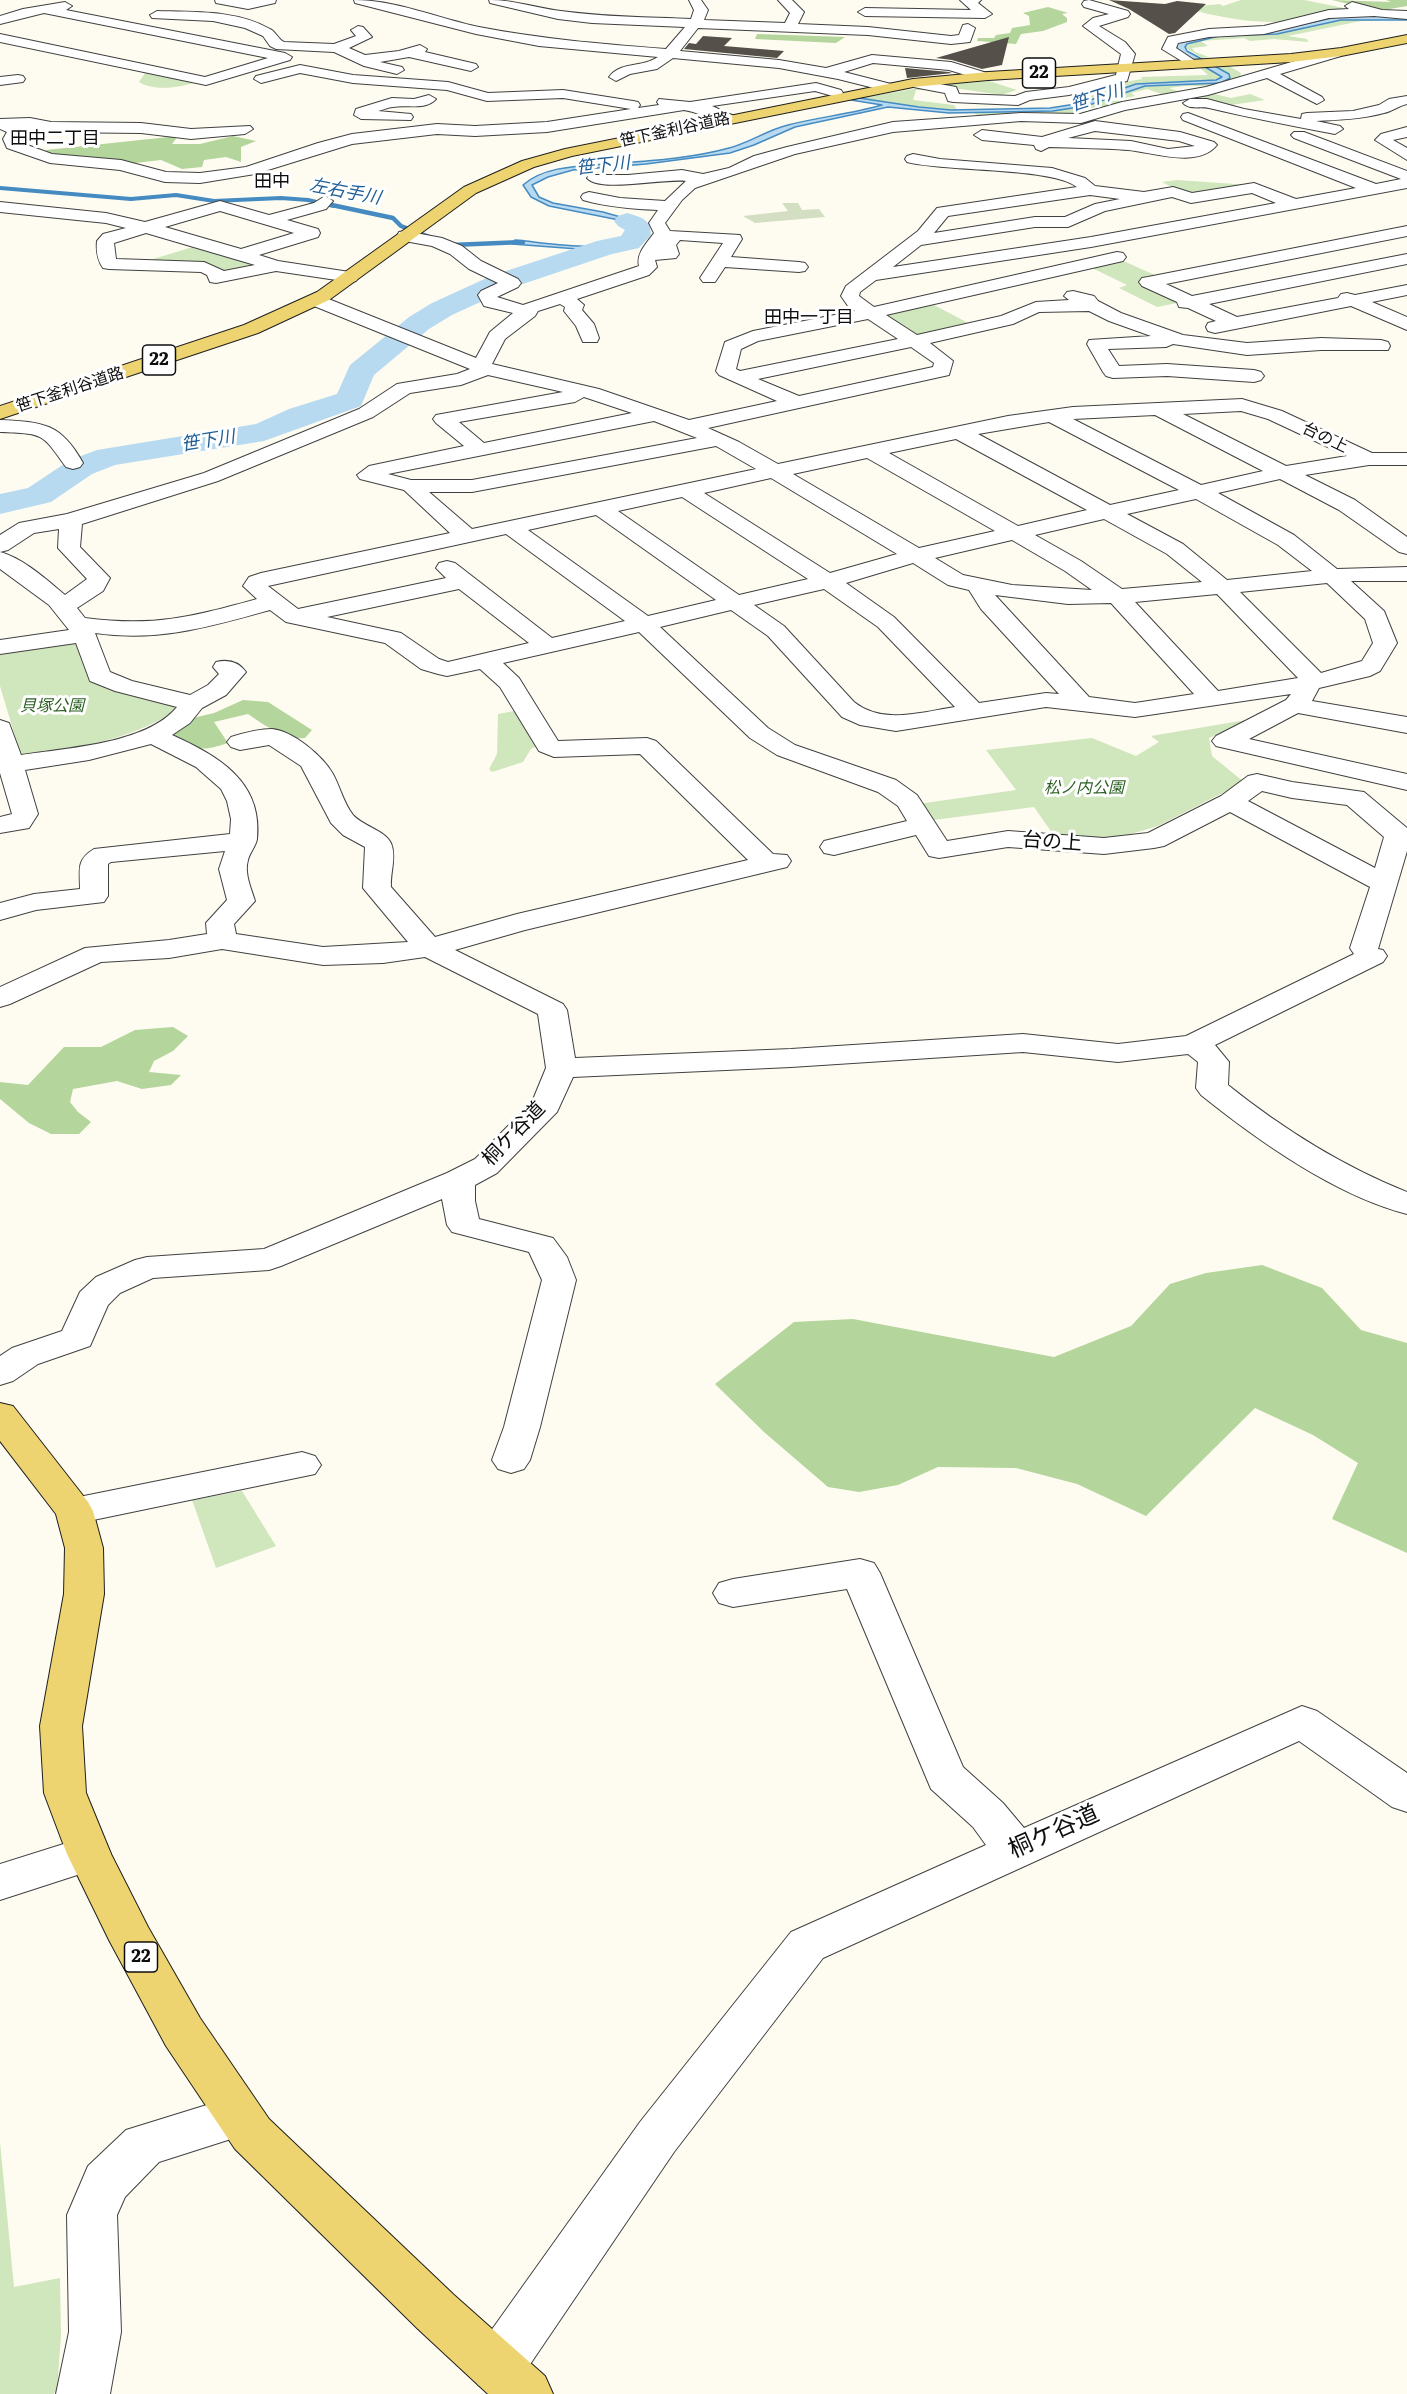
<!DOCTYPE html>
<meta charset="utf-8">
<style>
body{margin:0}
canvas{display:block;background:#fefcf0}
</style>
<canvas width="1407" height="2394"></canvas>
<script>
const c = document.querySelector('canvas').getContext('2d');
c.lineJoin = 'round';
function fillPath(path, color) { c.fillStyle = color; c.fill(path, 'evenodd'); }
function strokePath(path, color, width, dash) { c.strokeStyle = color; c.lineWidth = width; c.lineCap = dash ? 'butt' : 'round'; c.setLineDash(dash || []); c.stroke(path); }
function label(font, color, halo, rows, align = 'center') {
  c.font = font + ' Literata,"Noto Sans JP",serif'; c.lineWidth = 6; c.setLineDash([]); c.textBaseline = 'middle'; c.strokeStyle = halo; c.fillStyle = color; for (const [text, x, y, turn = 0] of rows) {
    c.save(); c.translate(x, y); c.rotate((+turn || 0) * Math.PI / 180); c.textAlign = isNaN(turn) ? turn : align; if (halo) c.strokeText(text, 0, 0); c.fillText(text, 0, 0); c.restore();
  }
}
fillPath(new Path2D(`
 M1241 0H1304L1344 8C1323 12 1295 22 1275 22 1249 22 1225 18 1200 12L1203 11 1179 16 1182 8 1220 4 1223 6Z
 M1361 18 1378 19V21H1361L1288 36 1307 39 1308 42 1274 39 1250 41 1244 38 1201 41 1208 46 1192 48 1195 52 1209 57 1202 58 1184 47 1201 39 1277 34 1341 20Z
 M1229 66 1241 73 1240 77 1247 78 1219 86H1185L1169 88 1185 94 1167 96 1147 89 1131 93 1135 96 1116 100 1126 103C1110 107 1098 105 1084 110L1087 112 1079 114V117L977 115 974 113 1074 109 1145 86 1221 83 1229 74 1217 67Z
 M1200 68H1207L1222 77 1211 81 1136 84 1083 103 1075 101 1102 92 1088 87 1102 84 1111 88 1125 82 1142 79 1141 77 1208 75Z
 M152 71 198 82C180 87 156 92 139 82L145 73Z
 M989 81 1017 90 1001 95 947 87 950 84Z
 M925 87 929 90H916L913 100 954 105 957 110 919 107 860 98Z
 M1210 93 1231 98 1250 94 1265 100 1224 106 1209 101 1180 98Z
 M1177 180 1250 185 1187 195 1162 182Z
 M196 246 262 266 228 274 140 263Z
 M1119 259 1157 276 1139 281 1182 302 1157 307 1119 288 1127 285 1088 266Z
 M932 304 972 325 915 336 881 314Z
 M68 641 77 645 89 680 127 695 174 705V712C126 741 80 747 26 755L20 753 0 686V652Z
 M520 710 543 743 531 749 523 762 492 772 489 769 497 754 498 714Z
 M1252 719 1209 738 1212 756 1244 782 1158 826 1117 838 1055 837 1034 807 926 821 918 804 1016 790 986 750 1092 738 1136 756 1159 742 1151 736Z
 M242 1491 276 1546 216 1568 192 1500Z
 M0 2142 14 2287 60 2278 61 2335 57 2391 53 2394H0Z`), '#d0e6bc');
fillPath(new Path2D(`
 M1332 0 1391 2 1386 0H1407V6L1378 11Z
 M1048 7 1068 13 1062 14 1067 18V22L1043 31 1021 34 1016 44 977 41 978 38H994L996 35 1010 33 1012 28 1030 25 1029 16 1023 13Z
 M757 34 845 37 836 43 755 39Z
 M178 136 172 144H200L233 136 256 141 241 147V162L226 157 204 160 202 167 182 169 161 160 135 163 47 154 46 150Z
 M243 700 268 702 312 730 305 738C285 740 264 725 248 714L214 722 228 743C200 752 196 751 172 734L189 719 214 713Z
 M173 1027 188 1036 173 1051 154 1061 149 1072 181 1075 171 1085 142 1089 117 1081 73 1089 70 1102 78 1112 91 1122 79 1134H51L29 1123 0 1099V1082L28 1085 64 1047H101L135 1030Z
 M1262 1265 1322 1288 1361 1330 1407 1343V1553L1332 1519 1358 1463 1313 1435 1255 1408 1146 1516 1077 1484 1016 1468 938 1467 898 1485 859 1492 828 1487 764 1432 715 1384 794 1322 853 1319 1054 1357 1131 1326 1170 1284 1206 1273Z`), '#b4d59c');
fillPath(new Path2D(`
 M782 203H798L802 210 819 209 825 217 755 223 743 216 788 211Z`), '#d4dec2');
const water = new Path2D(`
 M1367 15 1407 17V20H1341L1277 34 1219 36 1187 44 1185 47 1187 51 1229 74 1230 78 1221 83 1145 86 1086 106 1053 111 949 113 888 107 795 127 754 145 730 153 646 164 573 170 548 177 532 185 539 197 553 203 603 212 638 222C653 244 604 254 588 252L591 250 512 244 515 240C544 242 613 256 634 234L631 224 624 221 549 206 531 197 523 185C544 166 580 166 606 164 647 161 689 159 729 148 749 143 767 130 788 125 819 117 851 114 882 105L851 100 859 98 919 107 951 110 1050 108 1082 103 1136 84 1216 80 1222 77 1178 51 1176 45 1180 41 1200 36 1269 32 1336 17Z`);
fillPath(water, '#b8daf1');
strokePath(water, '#458bc2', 1.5);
strokePath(new Path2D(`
 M0 188 131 199 176 195 214 201 281 198 308 200 334 206`), '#458bc2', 4);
strokePath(new Path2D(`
 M327 204 393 218 401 226 432 238
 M452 245 523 242`), '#458bc2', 4.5);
fillPath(new Path2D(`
 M627 213C641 217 651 219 651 235L639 248 612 254 511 288 452 315 429 329 374 375 361 406 264 441 115 465 92 474 51 502 0 514V494L28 488 70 460 97 450 256 424 289 409 337 394 350 365 409 317 432 303 491 276 597 241 621 236 625 230 618 226 614 221 618 216Z`), '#b8daf1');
fillPath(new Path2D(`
 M1109 0 1165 4 1177 1 1206 4 1175 33 1169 34 1129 9Z
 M703 36 732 38 724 46 784 51 777 58 684 49 689 43 696 44Z
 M1009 37 1002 65 982 69 952 60 936 58Z
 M905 68 949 72 952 73 907 78Z`), '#56504b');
const minor = new Path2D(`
 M215 0H276L275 3 248 9 216 3Z
 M354 0C396 0 437 18 479 27 541 39 603 44 666 49L685 27 592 23 558 19 490 3 489 0C516 0 535 8 561 11 604 17 647 17 691 19L694 10 689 0H701L708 10 704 20 785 23 790 13 778 0H792L804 12 798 24 868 27 951 36 959 35 963 25 968 24 975 28 970 42 951 44 868 35 698 28 680 51 779 60 826 68 872 55 951 62 987 73 989 76 982 80 949 70 873 63 844 72 891 84 893 87 891 90 886 91 838 79 779 68 673 58 657 69 630 74 616 81 609 77C621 61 642 68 658 57L539 46 476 34 355 3Z
 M960 0H981L978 3 992 14 985 18 865 16 858 12 865 8 971 10Z
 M1089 0 1128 11 1130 14 1128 17 1099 26 1125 42 1135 54 1127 81 1069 95 1030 100 1018 105 953 102 948 101 945 93 908 86 906 83 913 79 956 87 959 94 1015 96 1026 92 1069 87 1116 75 1121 54 1083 26 1093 18 1109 14 1084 7 1082 4 1084 1Z
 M65 2 72 6 66 10 285 53 292 57 290 60 206 85 0 42V34L205 77 268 58 44 13 0 24V16L23 9Z
 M1352 2 1382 10 1407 11V19L1374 16 1329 18 1264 34 1209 37 1178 43 1176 48 1200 64 1193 68 1162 49 1168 37 1173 36 1209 29 1264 26 1329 10 1349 9 1345 6Z
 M157 11C194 12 237 10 270 29 276 32 278 39 284 42L334 44 356 36 351 30 358 26 363 27 372 37 349 48 365 55 399 51 420 45 427 49 425 52 476 64 478 67 471 71 409 57 380 62 402 67 404 70 397 74 364 66 334 52 276 49 270 46 263 36 245 28 213 21 152 18 150 15Z
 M1336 49 1341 50 1343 53 1341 56 1280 74 1322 97 1324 100 1317 104 1267 78 1208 95 1125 110 1081 123 1021 121 893 132 795 154 695 188 682 200 665 223 670 231 740 235 742 239 731 257 799 262 805 263 808 267 805 271 799 272 725 267 715 282H703L700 278 723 243 680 240 676 245 679 254 676 258 655 260 657 267 649 275 577 299 584 305 582 310 594 324 599 338 597 342H583L576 326 564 311 565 307 560 304 538 311 535 316 505 339 492 364 599 389 689 420 777 401 719 375 716 371 725 342 753 331 855 311 848 306 841 296 846 286 918 231 937 208 1077 187C1051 167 946 172 907 162L905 159 907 156 913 154 940 159 1052 168 1085 178 1095 186 1144 192 1173 187 1192 193 1254 183 1296 199 1356 188 1183 120 1181 117 1183 114 1188 113 1376 184 1401 179 1294 138 1291 135 1294 132H1304L1407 171V188L1091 247 876 280 860 292 859 296 874 307 1117 252 1123 253 1126 257 1123 261 886 315 917 335 1001 316 1036 302 1069 300 1064 296 1067 292 1073 291 1094 296 1098 301 1121 313 1183 335 1247 343 1321 338 1381 340 1388 342 1390 346 1388 350H1321L1247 355 1173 344 1166 347 1108 349 1119 366 1167 364 1254 370 1261 372 1264 376 1261 380 1254 382 1167 376 1113 378 1106 376 1103 372 1087 344 1089 340 1151 336 1109 321 1089 311 1039 312 1013 324 930 343 953 361 949 375 708 428 739 442 778 464 1008 416 1073 407 1242 399 1282 411 1372 453H1407V465H1369L1305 475 1355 500 1407 537V554L1399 552 1339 510 1280 479 1218 493 1294 535 1337 569 1407 567V581H1351L1384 611 1397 643 1380 671 1370 676 1319 688 1312 701 1407 717V733L1298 713 1249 739 1407 774V790L1216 746 1212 741 1216 736 1286 700 1291 694 1135 717 1046 707 896 731 860 725 842 717 768 636 731 610 660 627 768 728 795 745 896 780 917 795 947 841 1008 831 1104 838 1148 833 1221 796 1248 776 1257 774 1292 782 1364 792 1407 828V851L1378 949 1383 950 1387 956 1383 962 1215 1045 1229 1062 1228 1085C1283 1129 1342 1166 1407 1192V1214C1336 1196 1257 1140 1201 1095L1196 1088 1198 1062 1188 1054 1118 1062 1023 1052 791 1067 573 1077 557 1112 497 1173 475 1185V1201L479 1219 553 1238 567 1257 576 1280 540 1427 530 1460 524 1469 511 1473 498 1469 492 1460 504 1427 542 1280 529 1252 452 1232 447 1225 442 1199 281 1266 269 1270 153 1278 120 1293 108 1305 90 1346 38 1364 13 1381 0 1385V1356L12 1348 62 1331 80 1292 96 1277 135 1260 147 1257 264 1249 447 1173 475 1159 532 1102 546 1068 538 1014 425 957 383 963 323 965 222 949 169 958 101 962 10 1004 0 1007V987L85 948 169 940 207 934 206 923 227 900 219 869 225 851 111 862 108 864V896L104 902 36 910 0 920V903L34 894 80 889C80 869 76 860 94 849L230 834 231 819 227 801 221 789 196 767 151 744 89 760 25 770 38 814 29 828 0 833V817L12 814 0 773V720L9 723 21 755C66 748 147 744 177 707L115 691 90 681 76 643 0 654V640L69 630 49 605 0 569V552C23 558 47 580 65 595L87 579 58 548 59 529 34 533 8 550 0 552V535L19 523 67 514 204 473 359 409 397 384 457 374 470 369 309 304 306 300 309 296H321L476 358 490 332 513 313 484 306 478 295 481 291 498 283 469 269 450 254 432 246 399 240 397 236 399 232 405 231 442 238 462 246 481 261 518 279 521 283 518 287 497 297 523 305 639 266C636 253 647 243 654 233L649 223 658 210C633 209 608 207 583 200L581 197 583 194 589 192 620 198 665 201 686 181C665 178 600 193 587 178L589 175H628L682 170 703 174 729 168 754 156 787 147 893 122 1021 113 1080 114 1122 102 1206 87ZM1252 193 1276 203 1091 237 893 267 921 245 1035 227H1068L1105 211 1172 197 1191 203ZM1090 195 1120 199 1095 204 1065 217H1035L934 233 948 216ZM868 319 898 339 740 371 736 369 741 349 758 341ZM911 347 934 363 933 367 799 396 758 379ZM488 375 563 392 436 415 433 419 436 423 464 446 369 466 357 475 360 479 404 490 450 533 261 573 249 577 243 586 257 599C191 617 155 627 85 618L77 608 103 591 110 578 80 547 82 524 218 481 373 417 410 393 461 385ZM584 397 632 413 484 443 459 422 575 402ZM1241 411 1268 419 1347 456 1286 466 1183 414ZM1155 415 1263 471 1201 485 1073 419ZM654 421 697 438 472 480H411L388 474ZM1049 422 1179 490 1110 505 978 434ZM956 439 1087 510 1018 526 889 453ZM716 446 756 469 472 529 429 492H472ZM867 458 995 531 919 548 793 474ZM771 478 897 554 830 573 704 493ZM682 497 808 579 739 595 618 511ZM1196 499 1278 545 1312 571 1227 580 1183 544 1127 514ZM596 515 716 600 648 616 528 530ZM1104 519 1167 554 1202 582 1122 589 1081 561 1035 535ZM506 534 625 621 552 638 455 563 447 561 439 563 436 568 446 578 298 609 268 586ZM1012 540 1065 571 1092 590 1012 585 963 575 935 558ZM913 563 948 585 969 590 981 609 1059 694 1046 693 979 703 894 617 846 583ZM1327 583 1365 619 1373 643 1362 661 1321 673 1240 592ZM459 589 529 643 448 662 439 659 401 633 327 617ZM824 589 878 627 955 707C921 712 883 725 854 702L784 626 754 605ZM1217 594 1298 678 1218 691 1135 602ZM995 595 1068 604 1111 603 1194 694 1135 703 1089 697ZM270 610 286 622 385 643 421 669 438 674 447 676 480 669 500 687 539 751 554 757 640 754 748 860 517 914 435 937 391 887C390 873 396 859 392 846 388 831 364 827 353 815 344 804 340 787 333 774 323 756 293 731 272 729 258 729 244 733 231 737L227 742 231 747 240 750 269 745 301 766 331 823 343 835 365 847 363 888 408 942 323 947 236 934 234 924 255 901C251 888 244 873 248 860 250 852 256 846 257 839 263 781 218 756 172 735L190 723 202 708 226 695 246 672C239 662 228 659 216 662L213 667 219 674 208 685 190 695 132 681 110 672 95 633C159 642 209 627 270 610ZM639 632 750 738 777 755 878 792 898 806 907 821 824 841 820 847 824 853 834 855 916 835 929 856 939 858 1008 847 1104 854 1154 848 1164 846 1230 812 1370 887 1350 948 1354 954 1186 1036 1118 1044 1023 1034 791 1049 575 1058 567 1010 563 1004 455 950 525 930 787 867 791 861 787 855 773 854 656 741 647 738 558 741 519 678 503 663ZM1262 791 1292 798 1347 805 1384 837 1375 868 1248 801Z
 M300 65 353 75 448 82 488 93 563 90 633 101 638 102 640 105 638 108 659 105 657 102 659 99 690 102 816 83 841 90 843 93 836 97 815 91 712 106 734 116 736 119 734 122C726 124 697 112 684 110L547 132 475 136 437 134 352 144 255 174 200 183 165 182 120 170 50 163 7 148 3 139 7 132 0 129V119L30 118 51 122 141 123 191 129 250 126 253 129 245 134 191 139 141 133 51 132 21 128 24 131 19 139V142L52 154 121 160 166 172 200 173 246 167 318 143 352 134 437 124 475 126 547 122 631 109 563 98 487 101 447 90 353 83 300 73 261 83 254 79 256 76Z
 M18 75 23 76 25 79 23 82 0 85V77Z
 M429 95 436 99C425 111 407 104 393 107 388 107 383 110 378 111L411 114 413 117 411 120 361 119 354 115 356 109 392 98 414 99Z
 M1407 96V104C1398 106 1393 111 1384 113 1361 119 1339 120 1316 121L1340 126 1343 129 1335 134C1293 126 1251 118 1209 108 1200 106 1189 110 1183 103L1190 99H1207L1244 109 1301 119 1302 114 1307 113 1353 111 1379 105 1389 99Z
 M1095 121 1180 132 1214 142 1217 145C1198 169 1152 152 1128 150 1102 148 1075 148 1049 147L1041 151 1036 149 1034 145 982 140 974 135 982 130 1042 137ZM1095 131 1179 141 1195 146 1168 149 1131 141 1068 138Z
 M1407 127V137L1393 140 1407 148V160L1375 140 1381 134Z
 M325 196 333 201 326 209 287 220 318 229 320 233 318 237 259 255 278 261 356 273 359 277 356 281 350 282 276 271 216 283 210 282 207 275 201 272 109 269 103 268C97 259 96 251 97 241L103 234 126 228 106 223 0 212V202L106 213 145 222 220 201 269 215 314 203ZM220 211 294 233 241 249 165 227ZM146 233 255 265 224 271 204 262 116 259 114 243Z
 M1407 226V236L1166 284 1192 296 1407 254V264L1209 304 1237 317 1338 298 1341 294 1347 293 1355 295 1407 285V295L1372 302 1407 317V330L1351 306 1215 333 1208 331 1206 327 1208 323 1216 321 1188 308 1179 307 1177 302 1142 286 1139 282 1142 278 1148 277Z
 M0 420C43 422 61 423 83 463L80 467 73 469 66 467C41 432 44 434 0 432Z
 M302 1452 315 1456 321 1465 315 1474 74 1524 60 1520 55 1511 60 1502 74 1498Z
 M860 1559 874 1563 880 1573 963 1767 1003 1803 1024 1828 1302 1706 1317 1711 1407 1773V1812L1392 1807 1299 1741 823 1958 674 2152 516 2385 497 2392 478 2385 471 2367 478 2349 640 2122 791 1932 986 1845 973 1827 931 1789 847 1589 733 1607 719 1603 713 1593 719 1583 733 1579Z
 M89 1836 105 1842 111 1854 105 1866 0 1900V1864Z
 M239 2095 256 2101 263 2116 256 2131 159 2162 125 2197 117 2215 121 2332 110 2394H56L69 2332 67 2215 88 2166 126 2130Z`);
const major = new Path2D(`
 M1407 35V43L1341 56 1291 62 988 80 913 87 572 156 534 167 476 193 329 300 258 333 0 419V406L244 325 317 292 464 187 522 161 565 149 913 79 988 72 1291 54 1341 48Z
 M0 1403 13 1406 88 1502 93 1511 103 1548 104 1594 82 1726 86 1793 111 1854 148 1927 200 2018 269 2119 454 2295 545 2376 553 2394H488L418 2329 235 2149 166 2046 109 1940 67 1854 44 1793 40 1726 64 1594 65 1548 56 1514 0 1441Z`);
strokePath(minor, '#414141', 2);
strokePath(major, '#1f1f1f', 2);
fillPath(minor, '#fff');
fillPath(major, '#edd470');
label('16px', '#0e0e0e', '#fff', [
 ["笹下釜利谷道路",675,130,-12],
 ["笹下釜利谷道路",70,390,-18],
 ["台の上",1325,438,26]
]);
label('italic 16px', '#2d6123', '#fff', [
 ["貝塚公園",52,706],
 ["松ノ内公園",1084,788]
]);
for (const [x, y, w] of [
 [1039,73,33],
 [159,360,33],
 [141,1957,33]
]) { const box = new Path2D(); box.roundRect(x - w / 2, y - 15, w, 30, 4.5); c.fillStyle = '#fff'; c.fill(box); strokePath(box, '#0e0e0e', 1.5); }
label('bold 18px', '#0e0e0e', null, [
 ["22",1039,73],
 ["22",159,360],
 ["22",141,1957]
]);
label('italic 18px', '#215e96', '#fff', [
 ["笹下川",1097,98,-17],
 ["笹下川",603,166,-6],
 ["左右手川",345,192,11],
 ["笹下川",208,441,-9]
]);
label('18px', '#0e0e0e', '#fff', [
 ["田中二丁目",55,139],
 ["田中一丁目",809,318]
]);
label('18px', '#0e0e0e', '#fff', [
 ["田中",272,182]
]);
label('20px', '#0e0e0e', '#fff', [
 ["台の上",1052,842,4],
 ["桐ケ谷道",514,1134,-46]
]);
label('24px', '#0e0e0e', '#fff', [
 ["桐ケ谷道",1054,1832,-24]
]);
</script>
